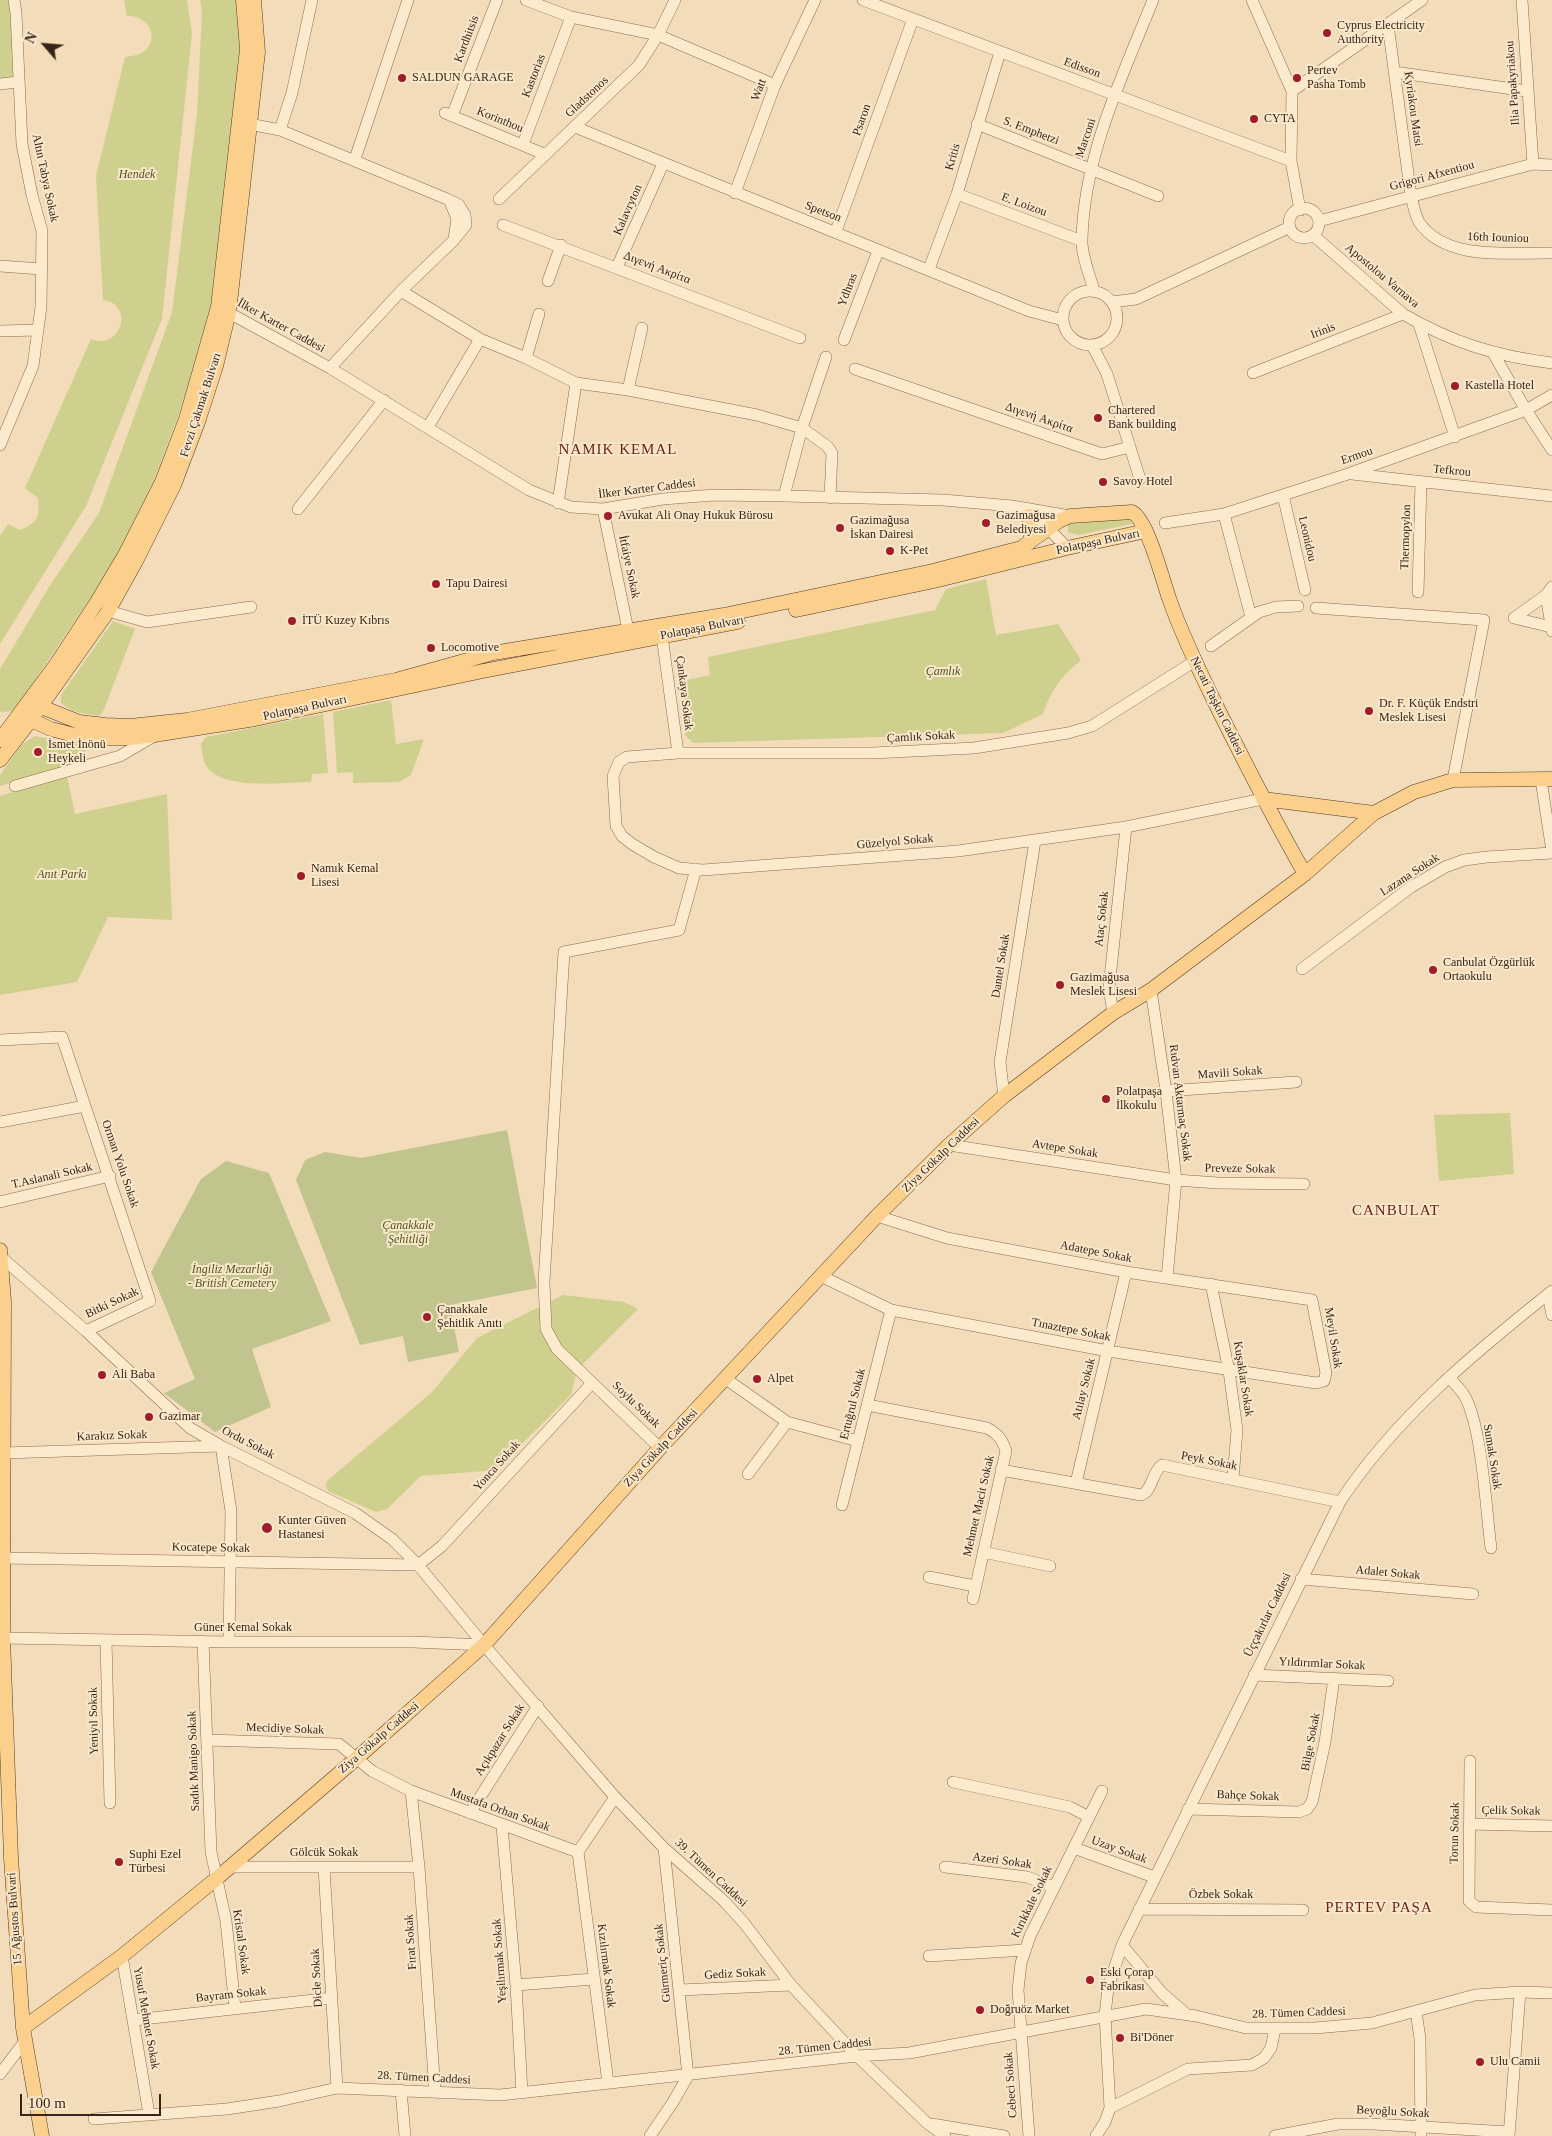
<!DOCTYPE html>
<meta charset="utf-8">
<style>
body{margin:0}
#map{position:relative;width:1552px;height:2136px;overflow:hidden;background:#f2dcba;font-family:Georgia,serif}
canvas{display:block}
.north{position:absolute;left:20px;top:20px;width:50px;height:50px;-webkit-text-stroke:4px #f9e7ca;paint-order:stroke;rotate:297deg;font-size:14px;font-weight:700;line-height:20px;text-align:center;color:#372519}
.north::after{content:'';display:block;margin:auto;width:18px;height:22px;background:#372519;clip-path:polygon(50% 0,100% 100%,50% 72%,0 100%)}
.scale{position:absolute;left:20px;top:2094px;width:141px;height:22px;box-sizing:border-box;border:2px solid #372519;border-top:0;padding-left:6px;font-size:15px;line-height:18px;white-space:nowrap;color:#372519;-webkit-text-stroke:4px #f9e7ca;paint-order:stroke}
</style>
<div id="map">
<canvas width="1552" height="2136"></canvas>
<div class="north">N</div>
<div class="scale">100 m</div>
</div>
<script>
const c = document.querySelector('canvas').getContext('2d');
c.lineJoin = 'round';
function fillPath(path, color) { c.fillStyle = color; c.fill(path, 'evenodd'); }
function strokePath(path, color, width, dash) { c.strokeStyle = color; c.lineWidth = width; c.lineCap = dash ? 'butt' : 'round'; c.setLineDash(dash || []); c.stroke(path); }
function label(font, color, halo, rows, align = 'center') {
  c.font = font + ' Georgia,serif'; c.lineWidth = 4; c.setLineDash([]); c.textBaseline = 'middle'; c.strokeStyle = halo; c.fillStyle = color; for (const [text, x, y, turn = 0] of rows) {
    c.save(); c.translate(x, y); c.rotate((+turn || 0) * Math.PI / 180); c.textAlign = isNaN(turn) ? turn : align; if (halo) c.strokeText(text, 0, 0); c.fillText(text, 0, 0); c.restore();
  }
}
fillPath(new Path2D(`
 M0 0H11L15 77 0 79Z
 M124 0H187L192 33 162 319 86 506 0 644V536L8 524 20 530C38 523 40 516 38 498L25 488 91 339C94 340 99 341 103 341 119 340 129 315 114 304 112 302 106 301 103 300L96 176 125 57C129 56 134 56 137 55 161 47 154 15 127 16Z
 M200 0H236L241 47 213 305 190 384 154 480 110 569 14 711 0 712V669L49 587 99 513 172 312 197 114 202 13Z
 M1127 517 1136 523 1078 535 1068 532V523Z
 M986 579 996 635 1058 624 1081 660C1061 677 1052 688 1043 714L1003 733 693 743 685 735 678 682 710 675 708 657 935 610 946 589Z
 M113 621 135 629 104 709 100 716C86 714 71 713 61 703V695Z
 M391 700 396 744 424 739 411 775 399 782 353 783V772L337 773 333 712Z
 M323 714 328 773 312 774 311 782C283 782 226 791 207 767 203 761 202 751 201 744L206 737Z
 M35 736 83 745 88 759 0 786V775L21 745Z
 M67 776 75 814 167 794 172 920 108 917 77 982 0 995V796Z
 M1510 1113 1514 1174 1439 1181 1434 1115Z
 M563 1295 624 1302 638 1309 577 1370 571 1395 496 1470 421 1476 387 1509 376 1512 328 1491 326 1486 327 1481 432 1392 477 1338Z`), '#cfd08d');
fillPath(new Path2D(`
 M507 1130 537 1288 450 1305 459 1352 408 1362 403 1336 360 1345 296 1180 305 1160 325 1152 361 1158Z
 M226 1161 269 1173 331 1321 252 1349 271 1407 215 1432 164 1393 195 1379 151 1272 201 1179Z`), '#c2c48e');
const minor = new Path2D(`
 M526 0 571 17 658 35 775 85
 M863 0 1291 161
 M1252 0 1292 91 1291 161 1300 210
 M1522 0 1533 164
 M1388 25 1411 196C1413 204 1415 215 1419 222 1446 262 1510 252 1552 253
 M1394 72 1527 91
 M0 84 18 82
 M1292 91 1422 0
 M445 113 544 154
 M452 116 497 0
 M244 123 280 130 447 199 459 205 465 215 466 225 453 241 401 291 330 368
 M977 124 1158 196
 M575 127 1029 311 1063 320
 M280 130 292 93 312 0
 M523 144 571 17
 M355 159 408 0
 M735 193 775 85 815 0
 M957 194 1082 241
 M499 199 639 65 658 35 675 0
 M451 204 457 219 454 239
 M1289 223a15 15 0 1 1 30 0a15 15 0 1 1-30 0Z
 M1319 221 1533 164 1552 165
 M503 225 800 338
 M836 231 913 19
 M1313 235 1403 314C1453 343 1496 356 1552 363
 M0 266 41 269
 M617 267 663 164
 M929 269 957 194 1000 52
 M548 281 561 245
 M1063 318a27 27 0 1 1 54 0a27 27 0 1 1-54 0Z
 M401 291 480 339 526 358 576 383 558 503
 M1094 291C1090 275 1081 255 1082 239 1084 155 1122 77 1153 0
 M1112 302 1136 299 1290 227
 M222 309 330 368 529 490 571 507 603 509 663 499 714 495 784 496 943 500 1012 506 1070 516
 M1419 324 1455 437
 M0 331 38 330
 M844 340 878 251
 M1092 345 1107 374 1140 479
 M1493 353 1526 410 1552 450
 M526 358 539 314
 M855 369 1102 454 1130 447
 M1253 373 1403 314
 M576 383 628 390 757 415 802 428 827 446 832 453 830 498
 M628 390 642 328
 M428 427 480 339
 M0 445 33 366 41 307 42 231 32 195 22 144 16 13 14 0
 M1352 474 1552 496
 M1283 495 1305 590
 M784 496 802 428 826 357
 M298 509 384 400
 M603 509 628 630
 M1024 513 1049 529 1067 548
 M1224 514 1251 617
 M1165 523 1224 514 1348 474 1526 410 1552 395
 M1418 592 1421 482
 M1546 595 1552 631
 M1316 608 1484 620 1453 780
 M108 611 147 622 251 607
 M1514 618 1546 595 1552 587
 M1514 618 1551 627
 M662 636 678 753
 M1211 646 1259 612 1276 607 1298 606
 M1195 661 1092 726 1068 733 974 748 873 753H678L627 757 619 762 613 776 616 826 622 836 632 844 654 857 679 868 703 870 958 851 1126 827 1263 799
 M1541 780 1552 851
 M15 786 120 756 154 736
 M1302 969 1411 887 1445 867 1464 860 1487 857 1552 853
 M1151 990 1166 1091 1176 1180 1167 1278
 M1113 1013 1109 988 1126 827
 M0 1040 62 1037 150 1301 86 1331
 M1166 1091 1296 1082
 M1004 1096 1000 1062 1035 841
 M0 1122 85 1106
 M949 1145 1176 1180 1218 1183 1304 1184
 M0 1202 110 1176
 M1 1257 86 1331 190 1428 221 1446 355 1513 392 1539 418 1565 484 1645 615 1797 664 1848 724 1901 744 1923 791 1985 857 2056 927 2123 945 2136
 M821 1276 891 1310 1108 1351 1316 1383 1324 1381 1326 1373 1312 1300 1126 1272 947 1238 877 1216
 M1211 1284 1229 1371 1237 1430 1233 1479
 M1548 1294 1552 1315
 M1449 1377C1454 1383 1460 1389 1464 1395 1482 1425 1486 1510 1491 1548
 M726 1379 787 1422 858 1441
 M867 1405 987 1428C998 1434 1002 1439 1006 1451L973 1599
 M660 1448 557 1349 546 1329 544 1282 564 952 679 930 696 869
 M4 1453 221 1446 231 1511 229 1642
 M1001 1470 1141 1495C1153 1491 1151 1473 1162 1465L1340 1502
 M748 1474 787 1422
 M1076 1483 1126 1272
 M842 1505 891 1310
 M983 1552 1050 1566
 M3 1558 418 1565 442 1546 592 1383
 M929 1577 975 1586
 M1301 1579 1473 1594
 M3 1638 229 1642H413L484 1645
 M106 1640 110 1803
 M203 1641 211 1852 226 1921 235 2008
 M1254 1675 1388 1681
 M207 1740 339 1744 372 1771 411 1791 578 1852
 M1470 1761 1469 1901 1476 1907 1552 1910
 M953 1782 1070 1807 1089 1817
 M411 1791 419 1867 435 2091
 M1188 1809 1299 1812 1307 1809 1312 1802 1325 1742 1334 1678
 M470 1813 538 1706
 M1469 1824 1552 1826
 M502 1826 516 1985 522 2093
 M664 1848 688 2076
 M1074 1848 1154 1877
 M578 1852 608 2083
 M578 1852 615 1797
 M228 1867H419
 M324 1867 337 2088
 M945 1867 1027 1877 1053 1887
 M1139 1909 1303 1910
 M1122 1945 1162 1993 1186 2014
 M122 1956 149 2114
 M929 1956 1025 1950
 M516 1985 594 1979
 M680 1990 791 1985
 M1416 2011 1420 2039 1421 2136
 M134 2020 332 1998
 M0 2074 25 2041
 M401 2090 405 2136
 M1110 2108 1188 2069 1252 2065 1264 2058 1271 2048 1275 2029
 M94 2119 227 2109 279 2101 337 2088 500 2095 857 2056 909 2053 1146 2009 1196 2016 1246 2028H1315L1372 2023 1475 1995 1520 1992 1552 1993
 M932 2124 1004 2136
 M650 2136 673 2102 688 2076
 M1029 2136 1018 1990 1021 1963 1030 1936 1102 1791
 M1096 2136 1105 2122 1110 2108 1105 2015 1108 1988 1122 1945 1340 1502C1395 1418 1474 1353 1552 1291
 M1275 2136 1338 2124H1373L1509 2132
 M1509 2136 1520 1992`);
const major = new Path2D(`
 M1029 543 1032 534 1029 516
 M796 610 934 581 1067 548 1146 531
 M29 702 79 722 105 725 130 726 187 720 396 680 493 653 724 615 933 571 1021 548 1059 521 1070 516 1132 512C1148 520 1163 582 1170 601 1183 638 1201 674 1218 709 1246 765 1274 820 1305 874
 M20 715 51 729 74 735 101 738H129L154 735 255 719 483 671 738 622
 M0 740 55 666 97 602 126 553 162 482 186 419 218 307 247 49 243 0
 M0 760 31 720 107 613 136 561 174 485 198 422 216 366 229 312 258 52 254 0
 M1263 799 1374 813
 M0 1250 4 1301 3 1638 11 1858 23 2028 42 2136
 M23 2028 122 1956 216 1879 357 1758 484 1645 660 1448 877 1216 949 1145 1004 1096 1113 1013 1151 990 1305 874 1374 813 1414 792 1453 780 1552 779`);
strokePath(minor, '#8a6b53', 12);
strokePath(major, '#573a28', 15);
strokePath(minor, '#fceacd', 11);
strokePath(major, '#fbcf8c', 14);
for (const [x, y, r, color] of [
 [1327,33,5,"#9f1d29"],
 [402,78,5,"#9f1d29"],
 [1297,78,5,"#9f1d29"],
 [1254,119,5,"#9f1d29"],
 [1455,386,5,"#9f1d29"],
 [1098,418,5,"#9f1d29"],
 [1103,482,5,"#9f1d29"],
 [608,516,5,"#9f1d29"],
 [986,523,5,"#9f1d29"],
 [840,528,5,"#9f1d29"],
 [890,551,5,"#9f1d29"],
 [436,584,5,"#9f1d29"],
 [292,621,5,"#9f1d29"],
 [431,648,5,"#9f1d29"],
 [1369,711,5,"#9f1d29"],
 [38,752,5,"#9f1d29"],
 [301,876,5,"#9f1d29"],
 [1433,970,5,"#9f1d29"],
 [1060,985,5,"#9f1d29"],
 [1106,1099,5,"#9f1d29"],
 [427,1317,5,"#9f1d29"],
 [102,1375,5,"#9f1d29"],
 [757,1379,5,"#9f1d29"],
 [149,1417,5,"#9f1d29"],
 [267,1528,6,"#9f1d29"],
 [119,1862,5,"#9f1d29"],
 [1090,1980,5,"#9f1d29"],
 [980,2010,5,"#9f1d29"],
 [1120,2038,5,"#9f1d29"],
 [1480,2062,5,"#9f1d29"]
]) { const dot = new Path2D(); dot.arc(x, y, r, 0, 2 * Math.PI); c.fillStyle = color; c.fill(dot); strokePath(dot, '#f9e7ca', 2); }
label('12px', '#372519', '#f9e7ca', [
 ["Cyprus Electricity",1337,26],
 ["Authority",1337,40],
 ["Pertev",1307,71],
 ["Pasha Tomb",1307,85],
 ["SALDUN GARAGE",412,78],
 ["CYTA",1264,119],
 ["Kastella Hotel",1465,386],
 ["Chartered",1108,411],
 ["Bank building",1108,425],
 ["Savoy Hotel",1113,482],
 ["Avukat Ali Onay Hukuk Bürosu",618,516],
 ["Gazimağusa",996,516],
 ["Belediyesi",996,530],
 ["Gazimağusa",850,521],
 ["İskan Dairesi",850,535],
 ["K-Pet",900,551],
 ["Tapu Dairesi",446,584],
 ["İTÜ Kuzey Kıbrıs",302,621],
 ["Locomotive",441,648],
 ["Dr. F. Küçük Endstri",1379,704],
 ["Meslek Lisesi",1379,718],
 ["İsmet İnönü",48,745],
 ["Heykeli",48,759],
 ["Namık Kemal",311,869],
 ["Lisesi",311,883],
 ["Canbulat Özgürlük",1443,963],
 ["Ortaokulu",1443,977],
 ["Gazimağusa",1070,978],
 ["Meslek Lisesi",1070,992],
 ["Polatpaşa",1116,1092],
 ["İlkokulu",1116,1106],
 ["Çanakkale",437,1310],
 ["Şehitlik Anıtı",437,1324],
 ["Ali Baba",112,1375],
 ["Alpet",767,1379],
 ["Gazimar",159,1417],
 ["Kunter Güven",278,1521],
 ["Hastanesi",278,1535],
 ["Suphi Ezel",129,1855],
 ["Türbesi",129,1869],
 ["Eski Çorap",1100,1973],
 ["Fabrikası",1100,1987],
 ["Doğruöz Market",990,2010],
 ["Bi'Döner",1130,2038],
 ["Ulu Camii",1490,2062]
], 'left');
label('12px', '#372519', '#f9e7ca', [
 ["Kardhitsis",467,39,-69],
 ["Edisson",1082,68,20],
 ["Kastorias",534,76,-69],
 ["Ilia Papakyriakou",1513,83,-94],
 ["Watt",759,90,-69],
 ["Gladstonos",587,97,-43],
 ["Kyriakou Matsi",1413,109,82],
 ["Korinthou",500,120,22],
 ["Psaron",862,120,-70],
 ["S. Emphetzi",1031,131,21],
 ["Marconi",1086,138,-71],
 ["Kritis",953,157,-74],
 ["Grigori Afxentiou",1432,176,-15],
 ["Altın Tabya Sokak",45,178,78],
 ["E. Loizou",1024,205,20],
 ["Kalavryton",628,210,-66],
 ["Spetson",823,212,21],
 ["16th Iouniou",1498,238,2],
 ["Διγενή Ακρίτα",657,268,21],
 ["Apostolou Varnava",1382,276,40],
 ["Ydhras",848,290,-69],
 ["İlker Karter Caddesi",281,326,29],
 ["Irinis",1323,331,-21],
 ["Fevzi Çakmak Bulvarı",201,405,-72],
 ["Διγενή Ακρίτα",1039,418,19],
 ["Ermou",1357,456,-19],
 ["Tefkrou",1452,471,6],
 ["İlker Karter Caddesi",647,489,-7],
 ["Thermopylon",1406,537,-88],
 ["Leonidou",1307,539,77],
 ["Polatpaşa Bulvarı",1098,542,-12],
 ["İtfaiye Sokak",629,567,78],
 ["Polatpaşa Bulvarı",702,628,-11],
 ["Çankaya Sokak",684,693,83],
 ["Necati Taşkın Caddesi",1217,706,64],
 ["Polatpaşa Bulvarı",305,708,-12],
 ["Çamlık Sokak",921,737,-3],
 ["Güzelyol Sokak",895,842,-5],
 ["Lazana Sokak",1410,875,-33],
 ["Ataç Sokak",1102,919,-84],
 ["Dantel Sokak",1001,966,-81],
 ["Mavili Sokak",1230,1073,-4],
 ["Rıdvan Aktarmaç Sokak",1180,1103,83],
 ["Avtepe Sokak",1065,1149,9],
 ["Ziya Gökalp Caddesi",941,1155,-44],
 ["Orman Yolu Sokak",120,1164,71],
 ["Preveze Sokak",1240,1169,1],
 ["T.Aslanali Sokak",52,1176,-13],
 ["Adatepe Sokak",1096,1252,11],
 ["Bitki Sokak",112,1303,-25],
 ["Tınaztepe Sokak",1071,1330,11],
 ["Meyil Sokak",1333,1338,81],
 ["Kuşaklar Sokak",1243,1379,81],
 ["Atılay Sokak",1084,1389,-76],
 ["Ertuğrul Sokak",853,1404,-76],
 ["Soylu Sokak",636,1405,44],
 ["Karakız Sokak",112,1436,-2],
 ["Ordu Sokak",248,1443,27],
 ["Ziya Gökalp Caddesi",661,1448,-47],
 ["Sumak Sokak",1492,1457,81],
 ["Peyk Sokak",1209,1461,11],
 ["Yonca Sokak",497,1466,-48],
 ["Mehmet Macit Sokak",979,1506,-77],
 ["Kocatepe Sokak",211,1548,1],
 ["Adalet Sokak",1388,1573,5],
 ["Üççakırlar Caddesi",1268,1615,-64],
 ["Güner Kemal Sokak",243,1628],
 ["Yıldırımlar Sokak",1322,1664,3],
 ["Yeniyıl Sokak",94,1721,-91],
 ["Mecidiye Sokak",285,1729,2],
 ["Ziya Gökalp Caddesi",379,1738,-41],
 ["Açıkpazar Sokak",500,1740,-58],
 ["Bilge Sokak",1311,1742,-79],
 ["Sadık Manigo Sokak",194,1761,-92],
 ["Bahçe Sokak",1248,1796,2],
 ["Mustafa Orhan Sokak",500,1810,20],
 ["Çelik Sokak",1511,1811,1],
 ["Torun Sokak",1455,1833,-89],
 ["Uzay Sokak",1119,1850,20],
 ["Gölcük Sokak",324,1853],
 ["Azeri Sokak",1002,1861,8],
 ["39. Tümen Caddesi",711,1873,43],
 ["Özbek Sokak",1221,1895],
 ["Kırıkkale Sokak",1032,1902,-64],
 ["15 Ağustos Bulvari",15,1919,-94],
 ["Kristal Sokak",241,1942,82],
 ["Fırat Sokak",411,1942,-94],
 ["Yeşilırmak Sokak",500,1961,-94],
 ["Gürmeriç Sokak",663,1963,-96],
 ["Kızılırmak Sokak",606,1966,83],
 ["Gediz Sokak",735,1974,-3],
 ["Dicle Sokak",317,1978,-93],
 ["Bayram Sokak",231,1995,-6],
 ["28. Tümen Caddesi",1299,2013,-2],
 ["Yusuf Mehmet Sokak",146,2018,80],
 ["28. Tümen Caddesi",825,2047,-6],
 ["28. Tümen Caddesi",424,2078,3],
 ["Cebeci Sokak",1011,2085,-94],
 ["Beyoğlu Sokak",1393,2112,3]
]);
label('italic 12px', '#4d561e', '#f9e7ca', [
 ["Hendek",137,175],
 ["Çamlık",943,672],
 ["Anıt Parkı",62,875],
 ["Çanakkale",408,1226],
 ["Şehitliği",408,1240],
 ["İngiliz Mezarlığı",232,1270],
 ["- British Cemetery",232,1284]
]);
c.letterSpacing = '1px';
label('15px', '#681f15', '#f9e7ca', [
 ["NAMIK KEMAL",618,450],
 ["CANBULAT",1396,1211],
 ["PERTEV PAŞA",1379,1908]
]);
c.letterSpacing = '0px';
</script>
